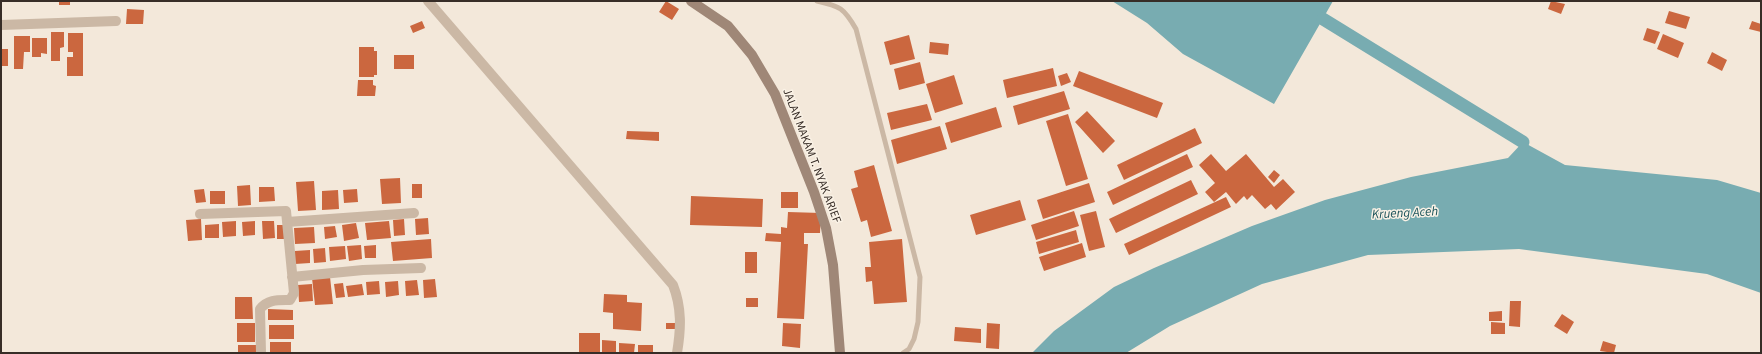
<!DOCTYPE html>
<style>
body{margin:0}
#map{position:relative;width:1762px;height:354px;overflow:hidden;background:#f3e8da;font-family:"Source Sans 3",sans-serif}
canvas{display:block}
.frame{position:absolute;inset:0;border:2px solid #372d27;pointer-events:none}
</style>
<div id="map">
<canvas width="1762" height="354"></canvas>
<div class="frame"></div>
</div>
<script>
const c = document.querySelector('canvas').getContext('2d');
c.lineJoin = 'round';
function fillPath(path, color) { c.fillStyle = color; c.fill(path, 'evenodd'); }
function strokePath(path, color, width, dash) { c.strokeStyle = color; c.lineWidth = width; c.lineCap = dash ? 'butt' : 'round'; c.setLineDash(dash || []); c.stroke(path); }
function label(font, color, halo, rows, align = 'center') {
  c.font = font + ' "Source Sans 3",sans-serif'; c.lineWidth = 3; c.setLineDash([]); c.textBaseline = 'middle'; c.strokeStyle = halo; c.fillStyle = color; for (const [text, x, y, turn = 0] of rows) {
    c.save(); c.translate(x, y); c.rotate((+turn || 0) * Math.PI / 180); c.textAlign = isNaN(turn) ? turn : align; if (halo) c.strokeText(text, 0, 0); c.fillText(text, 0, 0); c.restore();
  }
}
fillPath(new Path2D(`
 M1112 1H1333L1274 104 1183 54 1147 23Z
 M1523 142 1565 165 1717 180 1761 193V293L1707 274 1519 249 1368 255 1262 284 1170 326 1126 353H1032L1054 331 1114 287 1154 268 1252 226 1325 200 1411 177 1508 158Z`), '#78acb1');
strokePath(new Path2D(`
 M1323 19 1523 142`), '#78acb1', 13);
fillPath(new Path2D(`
 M59 1H70V5H59Z
 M666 1 679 9 672 20 659 12Z
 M1551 1 1565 4 1561 14 1548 9Z
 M127 9 144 10 143 24H126Z
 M1669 11 1690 17 1686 29 1665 23Z
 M422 21 425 28 413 33 410 26Z
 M1752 21 1761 24V32L1749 29Z
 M1647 28 1660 32 1655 44 1643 40Z
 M51 32H64V47L60 48V61H51Z
 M68 33H83V76H67V57H73V52H68Z
 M1663 34 1684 43 1678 58 1657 49Z
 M909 35 915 59 890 65 884 42Z
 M14 36H30V52H24L23 69H14Z
 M32 38H47V54L41 53V57H32Z
 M930 42 949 44 948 55 929 53Z
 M359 47H374V51H377V75H374V77H359Z
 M1 49H8V66H1Z
 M1712 52 1727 60 1722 71 1707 63Z
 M394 55H414V69H394Z
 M920 62 925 83 899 90 894 69Z
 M1053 68 1057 86 1007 98 1003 80Z
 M1079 71 1163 103 1157 118 1073 86Z
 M1067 73 1071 82 1061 86 1058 76Z
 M954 75 963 104 935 113 926 84Z
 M358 80H373V85L376 86 375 96H357Z
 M1064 91 1070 109 1018 125 1013 106Z
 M927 104 932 120 891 130 887 113Z
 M996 107 1002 127 951 143 945 123Z
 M1087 111 1115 141 1103 153 1075 122Z
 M1068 114 1088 179 1066 186 1046 121Z
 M940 126 947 149 897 164 891 140Z
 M1195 128 1202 143 1124 180 1117 165Z
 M627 131 659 132V141L626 139Z
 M1187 154 1193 167 1113 205 1107 192Z
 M1211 154 1226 171 1246 154 1274 187 1283 179 1295 192 1276 210 1271 204 1265 209 1252 195 1247 200 1244 196 1236 204 1226 192 1214 202 1205 192 1215 183 1199 165Z
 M874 165 892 231 871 237 867 220 861 222 851 189 858 187 854 171Z
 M1274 170 1280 175 1274 183 1268 177Z
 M400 178 401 203 382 204 380 179Z
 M1191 180 1198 194 1116 233 1109 219Z
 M314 181 316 210 298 211 296 182Z
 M1089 183 1095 202 1043 219 1037 200Z
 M412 184H422V198H412Z
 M250 185 251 205 238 206 237 186Z
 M259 187H274L275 201 259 202Z
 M204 189 206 202 196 203 194 190Z
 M357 189 358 202 344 203 343 190Z
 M338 190 339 209 322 210V191Z
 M210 191H225V204H210Z
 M781 192H798V208H781Z
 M691 196 763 199 762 227 690 225Z
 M1226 197 1231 207 1129 255 1124 244Z
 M1020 200 1026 220 976 235 970 215Z
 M1074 211 1079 226 1036 240 1031 225Z
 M1096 211 1105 247 1089 251 1080 215Z
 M788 212 821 213 820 233H804V244H808L804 319 777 318 781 242 765 241 766 233 781 234V227L787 228Z
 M428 218 429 234 416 235 415 219Z
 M201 219 202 240 188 241 186 220Z
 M404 219 405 235 394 236 393 220Z
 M236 221V236L223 237 222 222Z
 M255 221V235L243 236 242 222Z
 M262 221H274L275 238 263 239Z
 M389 221 391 238 367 240 365 223Z
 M356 223 359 238 344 241 342 225Z
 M219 224V238H205V225Z
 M277 225H284L285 239H277Z
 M335 226 337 237 325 239 324 227Z
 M314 227 315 243 295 244 294 228Z
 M1076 230 1079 242 1039 254 1036 242Z
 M431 239 432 258 393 261 391 242Z
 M902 239 907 302 874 304 872 281 866 282 865 267H871L869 242Z
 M1082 243 1086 257 1044 271 1039 257Z
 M361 245 362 259 349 261 347 246Z
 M376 245V258H365L364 246Z
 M345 246 346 259 330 261 329 247Z
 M325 248 326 262 314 263 313 249Z
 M310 250V263L295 264V251Z
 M745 252H757V273H745Z
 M330 277 333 304 315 305 312 278Z
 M435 279 437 297 424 298 423 280Z
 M417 280 419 295 406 296 405 281Z
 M379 281 380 294 367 295 366 282Z
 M398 281 399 295 386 297 385 282Z
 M343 283 345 297 336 298 334 284Z
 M312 284 313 301 299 302 298 285Z
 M362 284 364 295 348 297 346 286Z
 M604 294 627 295V302L642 303 641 331 613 329V313L603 312Z
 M235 297H252L253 319H235Z
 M746 298H758V307H746Z
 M1510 301H1521L1520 327 1509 326Z
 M268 309 293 310V320H268Z
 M1502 311V321H1489V312Z
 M1562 314 1574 322 1567 334 1554 326Z
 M1491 322 1505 323V334H1491Z
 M237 323H255V342H237Z
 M666 323H675V329H666Z
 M783 323 801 324 800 348 782 346Z
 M987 323 1000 324 999 349 986 348Z
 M269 325H294V339H269Z
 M955 327 981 329V343L954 341Z
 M579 333H600V353H579Z
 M602 340 616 341V353H602Z
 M1603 341 1616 345 1614 353 1600 351Z
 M270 342H291V353H270Z
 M619 343 635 344 634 353H619Z
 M238 345H256V353H238Z
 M638 345H653V353H638Z`), '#cb673f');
strokePath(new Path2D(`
 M817 1C840 6 844 8 856 29L920 277 918 322 914 339 909 349 903 353`), '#cbb8a5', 5);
strokePath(new Path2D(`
 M428 1 673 285C682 308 681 329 677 353
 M1 25 116 21
 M200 214 286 211 294 293 290 300C278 300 268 299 260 309L261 353
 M287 222 414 213
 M292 277 363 270 421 268`), '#cbb8a5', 10);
strokePath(new Path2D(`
 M691 1 728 26 752 55 775 94 814 192 826 228 833 265 840 353`), '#9f8777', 10);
label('12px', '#372d27', '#faf2e6', [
 ["JALAN MAKAM T. NYAK ARIEF",811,156,69]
]);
label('italic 13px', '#1b535a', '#faf2e6', [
 ["Krueng Aceh",1405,214,-3]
]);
</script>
